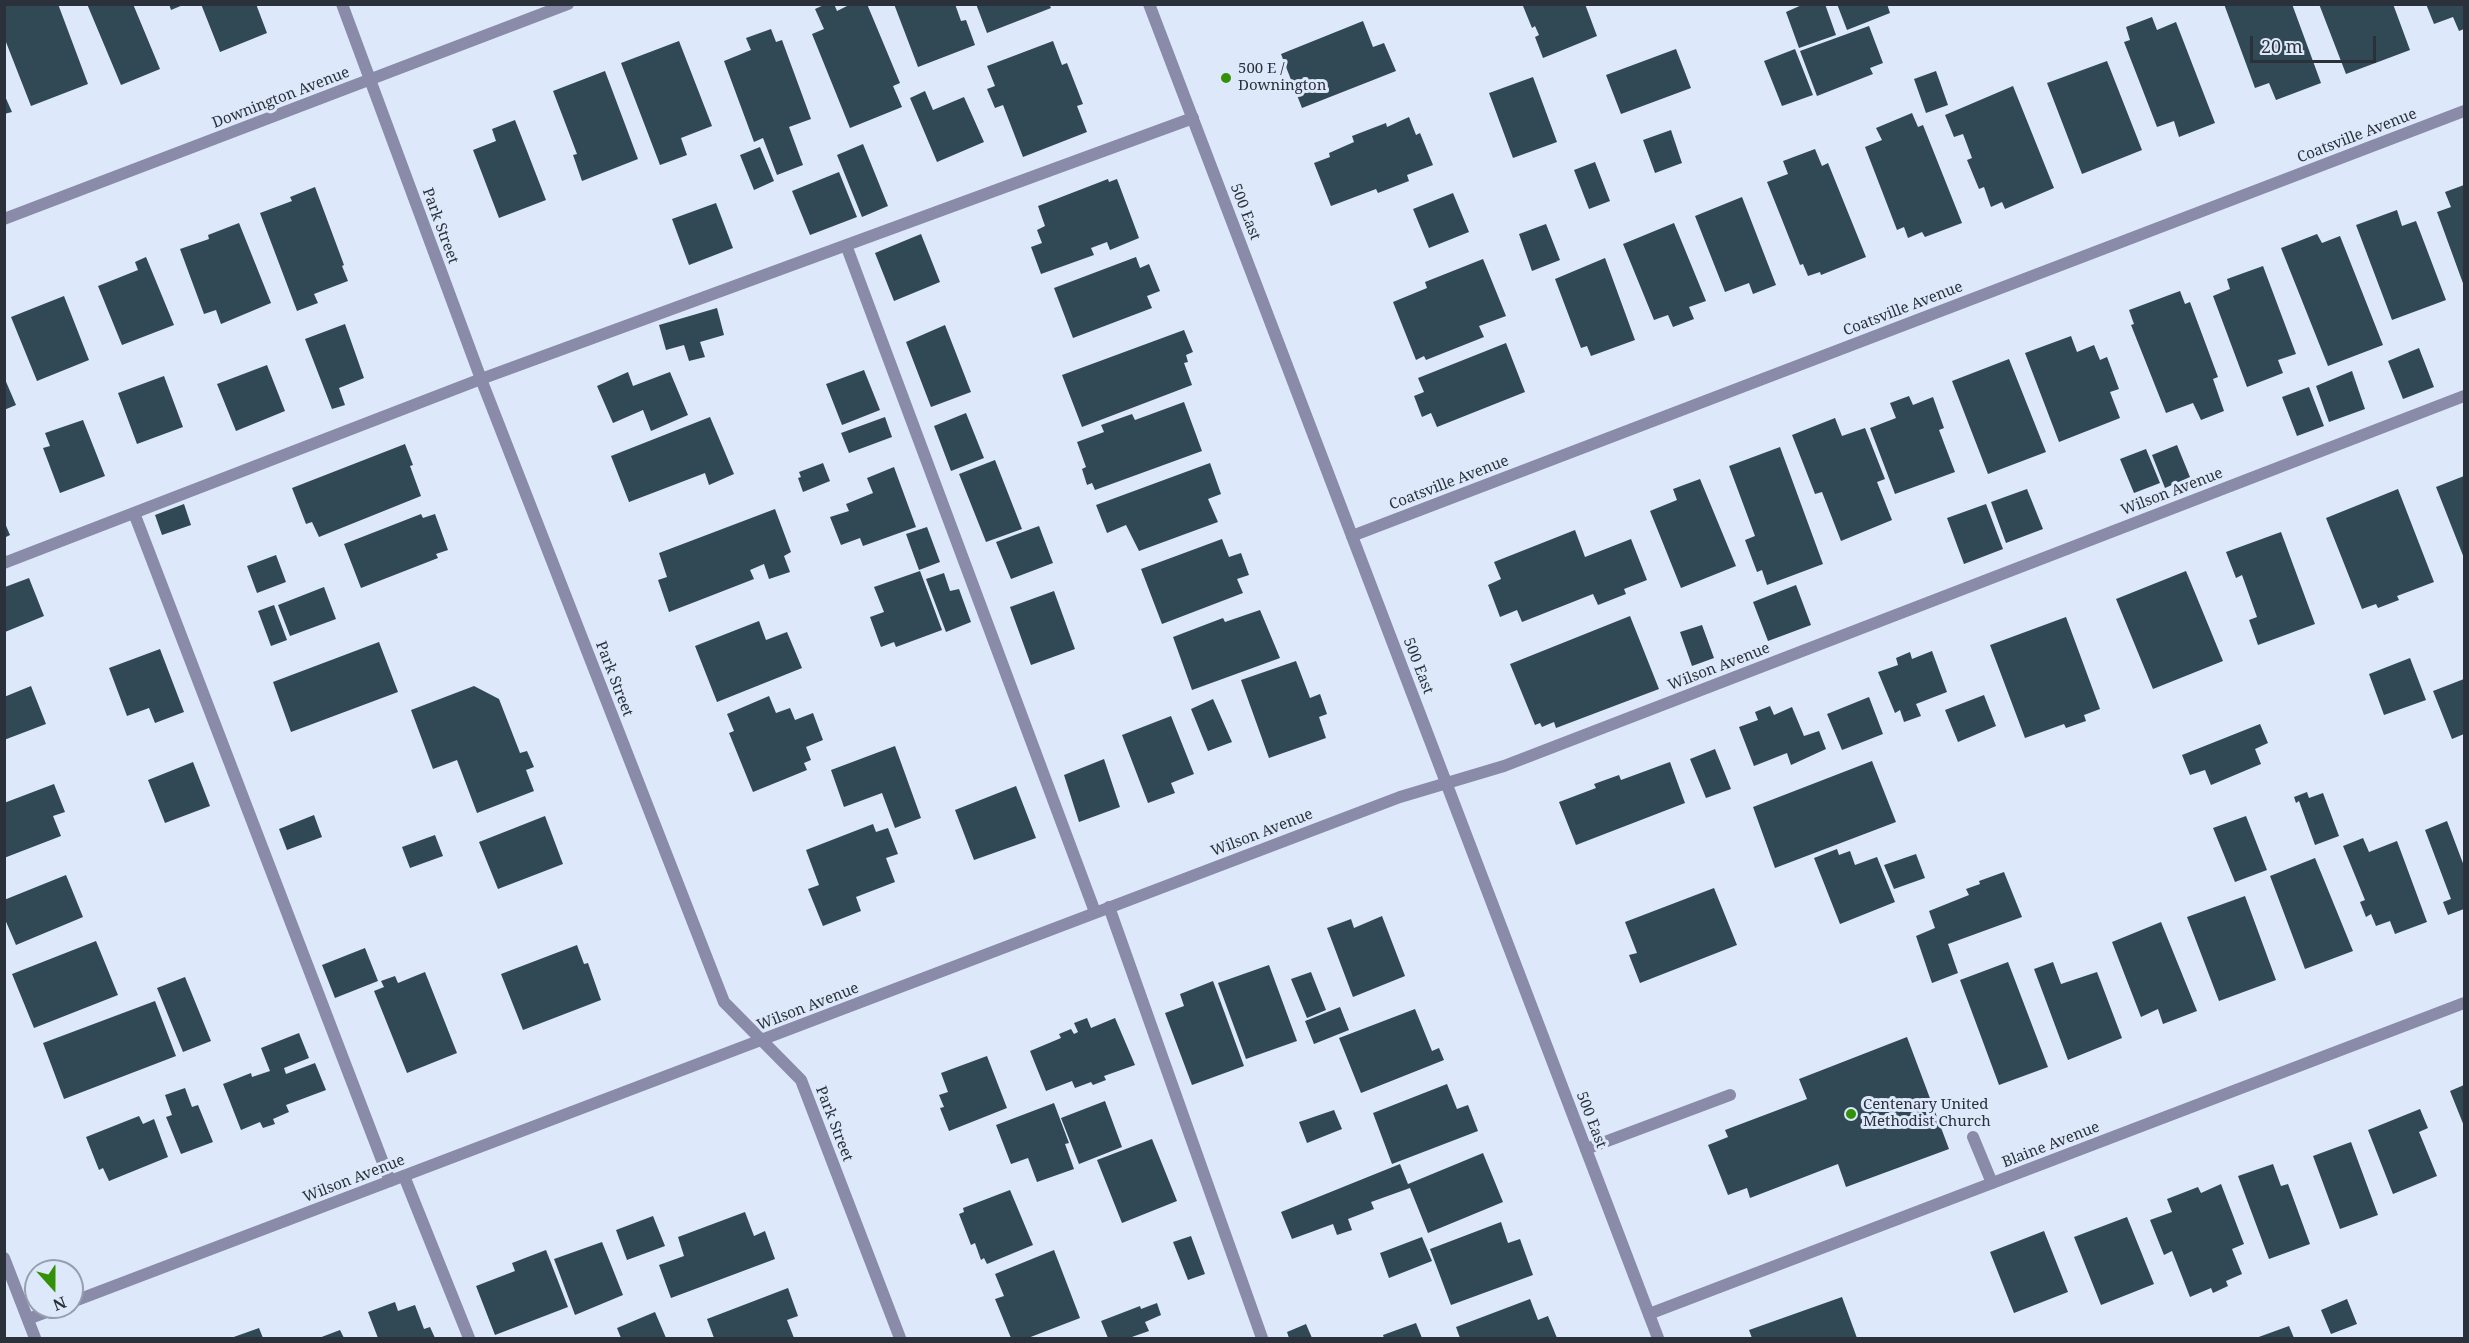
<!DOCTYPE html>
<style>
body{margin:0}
#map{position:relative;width:2469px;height:1343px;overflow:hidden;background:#dde9fb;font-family:"Noto Serif",serif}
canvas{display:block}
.frame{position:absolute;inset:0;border:6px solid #2b313a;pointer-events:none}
.north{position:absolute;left:24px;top:1259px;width:60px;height:60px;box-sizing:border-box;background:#dde9fb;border:2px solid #969fae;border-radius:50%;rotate:159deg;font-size:16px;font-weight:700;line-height:24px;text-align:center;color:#2b313a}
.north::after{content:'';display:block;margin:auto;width:21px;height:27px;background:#339108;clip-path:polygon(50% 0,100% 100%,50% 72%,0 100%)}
.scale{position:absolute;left:2250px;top:36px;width:126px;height:27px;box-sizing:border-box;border:3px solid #2b313a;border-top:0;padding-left:8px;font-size:18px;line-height:21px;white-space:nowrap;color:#2b313a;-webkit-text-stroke:4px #dde9fb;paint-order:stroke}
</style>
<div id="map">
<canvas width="2469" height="1343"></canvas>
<div class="frame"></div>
<div class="north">N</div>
<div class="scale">20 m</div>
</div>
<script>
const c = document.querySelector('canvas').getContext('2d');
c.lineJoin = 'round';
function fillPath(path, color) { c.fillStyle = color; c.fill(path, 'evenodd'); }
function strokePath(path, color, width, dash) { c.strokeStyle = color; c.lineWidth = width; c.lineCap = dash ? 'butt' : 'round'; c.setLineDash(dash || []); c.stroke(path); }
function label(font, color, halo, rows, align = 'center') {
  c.font = font + ' "Noto Serif",serif'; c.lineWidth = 6; c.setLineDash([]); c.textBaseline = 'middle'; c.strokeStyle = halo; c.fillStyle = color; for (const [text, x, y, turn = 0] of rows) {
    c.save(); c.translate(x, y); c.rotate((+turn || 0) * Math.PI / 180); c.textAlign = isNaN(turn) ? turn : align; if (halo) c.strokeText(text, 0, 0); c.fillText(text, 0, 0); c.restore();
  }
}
fillPath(new Path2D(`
 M4 4H58L88 84 31 106 4 37Z
 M87 4H133L160 69 121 85Z
 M169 4H183V5L171 10Z
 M201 4H256L267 33 220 52Z
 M826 4H834L837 11 851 4H867L900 83 893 86 902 107 850 128 812 34 824 29 815 9Z
 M894 4H955L961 21 966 20 975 45 918 67Z
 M976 4H1049L1051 8 987 33Z
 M1526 4H1585L1597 36 1543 58 1535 37 1539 35 1535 26 1532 28 1523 6Z
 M1804 4H1825L1836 35 1799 48 1786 12Z
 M1837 4H1887L1890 13 1847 30Z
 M2224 4H2292L2321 83 2276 100 2269 83 2255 88Z
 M2319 4H2393L2410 50 2346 74Z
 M2426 4H2464V29L2459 31 2453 17 2434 24Z
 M2152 17 2157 30 2176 22 2215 123 2179 137 2174 121 2157 127 2124 42 2130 40 2126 27Z
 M1363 21 1373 47 1384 43 1396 71 1302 108 1281 54Z
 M1869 26 1883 63 1870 68 1873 74 1817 96 1800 51Z
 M771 29 776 42 782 40 811 119 789 127 803 165 777 175 763 138 754 142 724 61 751 50 746 38Z
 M679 41 712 126 681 138 687 155 660 165 621 63Z
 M1053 41 1062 65 1067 63 1083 104 1077 106 1087 132 1023 157 1003 105 995 108 987 89 995 86 987 66Z
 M1676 49 1691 88 1621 114 1606 75Z
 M1795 49 1813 95 1782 106 1764 61Z
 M2107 61 2142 150 2082 174 2047 83Z
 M605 71 638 159 582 181 573 155 577 154 553 91Z
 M1936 71 1948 105 1926 113 1914 79Z
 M1533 77 1557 142 1513 158 1489 93Z
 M2013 86 2054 188 2005 209 2002 202 1991 207 1984 187 1979 189 1967 160 1972 158 1963 134 1954 137 1945 115Z
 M925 91 933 110 964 97 984 142 937 162 910 98Z
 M4 94 12 112 4 114Z
 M1912 113 1918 127 1923 125 1962 223 1925 237 1922 232 1908 238 1904 227 1897 230 1865 147 1882 140 1876 128Z
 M1409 117 1416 135 1420 133 1433 165 1407 175 1409 181 1378 193 1376 189 1331 206 1314 163 1330 157 1329 153 1354 142 1352 136 1386 123 1387 127Z
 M515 120 546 200 499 218 473 150 496 141 492 129Z
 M1671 130 1682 163 1655 173 1643 140Z
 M863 144 888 206 862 217 837 155Z
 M760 147 774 181 754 190 740 155Z
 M1815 149 1822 166 1828 163 1866 257 1821 275 1820 272 1808 276 1803 264 1800 265 1767 182 1788 174 1783 161Z
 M1595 162 1610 201 1589 209 1574 170Z
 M839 172 857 217 810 235 792 191Z
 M1108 179 1109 182 1117 179 1139 238 1110 250 1107 242 1091 248 1094 255 1041 274 1031 247 1042 243 1037 230 1045 226 1038 206Z
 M2464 185V286L2437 212 2451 207 2445 192Z
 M315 187 344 265 342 266 348 281 314 294 318 303 297 311 260 213 292 201 290 197Z
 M1453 193 1469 232 1429 248 1413 209Z
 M1742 197 1776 285 1753 294 1749 283 1725 292 1695 216Z
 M716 203 733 248 689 265 672 219Z
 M2397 210 2402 226 2416 221 2446 300 2392 320 2356 225Z
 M239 223 271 303 221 324 216 310 204 314 180 249 209 239 208 235Z
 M1674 223 1706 301 1689 307 1694 319 1673 327 1668 315 1654 320 1623 244Z
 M1546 224 1560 260 1532 271 1519 234Z
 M921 234 940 282 894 301 875 253Z
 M2317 234 2322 243 2340 236 2383 345 2328 366 2281 248Z
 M146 257 174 325 122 345 98 286 138 270 135 262Z
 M1136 257 1140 268 1149 264 1160 291 1147 296 1152 308 1073 338 1054 288Z
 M1605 258 1635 340 1591 356 1587 346 1581 348 1555 279Z
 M1483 259 1506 316 1479 326 1484 337 1426 360 1424 356 1416 360 1393 302 1427 288 1425 282Z
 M2263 266 2296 354 2278 360 2283 373 2247 387 2213 296 2230 289 2227 279Z
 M2180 291 2185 304 2190 302 2218 377 2213 379 2224 411 2201 420 2193 403 2166 413 2131 325 2134 324 2129 310Z
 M64 296 89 360 37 381 11 317Z
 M717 308 724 335 700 342 705 357 689 361 684 345 666 350 659 325Z
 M345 324 364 378 339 388 345 405 332 409 305 339Z
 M945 325 971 392 931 407 906 342Z
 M1184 330 1193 352 1186 355 1188 362 1184 363 1192 385 1082 427 1062 375Z
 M2071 336 2077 352 2094 345 2100 360 2107 357 2119 389 2110 392 2120 418 2059 442 2025 353Z
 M1506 343 1525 392 1437 427 1431 413 1422 417 1414 396 1424 392 1418 378Z
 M2419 348 2434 387 2403 399 2388 361Z
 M2009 359 2046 452 1988 474 1952 381Z
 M267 365 285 411 236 431 217 384Z
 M864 370 880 410 842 425 826 384Z
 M2352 371 2365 409 2329 422 2316 386Z
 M628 372 633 386 670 372 688 415 651 431 643 410 613 423 597 386Z
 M164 376 183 427 137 444 118 393Z
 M4 377 16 405 4 410Z
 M2309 387 2324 426 2297 436 2282 397Z
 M1909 396 1913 405 1933 397 1944 428 1939 430 1955 472 1895 494 1870 428 1896 418 1890 403Z
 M1184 402 1202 451 1095 490 1092 483 1087 485 1082 469 1086 467 1077 442 1104 432 1101 425 1132 414 1135 420Z
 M966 413 984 458 951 471 934 426Z
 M710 417 734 474 709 485 705 473 629 502 611 456Z
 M885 417 892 437 849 453 841 433Z
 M1835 418 1842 436 1865 428 1885 479 1877 482 1892 520 1841 541 1822 492 1815 494 1792 435Z
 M83 420 105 476 60 493 43 448 50 446 45 433Z
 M405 444 413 465 410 466 421 496 319 537 312 522 306 524 292 488Z
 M2177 445 2190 477 2165 488 2152 455Z
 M1780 447 1823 564 1767 585 1762 570 1757 572 1745 540 1755 536 1729 466Z
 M2146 449 2160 483 2134 493 2120 459Z
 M995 460 1022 529 986 542 959 474Z
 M823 463 830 481 803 492 798 478 801 477 799 472Z
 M1210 463 1221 494 1208 499 1218 522 1139 551 1126 525 1107 533 1096 505Z
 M894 467 916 527 863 546 860 538 841 545 830 517 849 511 846 504 873 493 867 478Z
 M2464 476V558L2436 487Z
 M1700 479 1736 566 1681 588 1650 511 1677 500 1673 489Z
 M2027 489 2043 529 2006 543 1991 502Z
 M2398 489 2434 582 2397 596 2399 600 2378 608 2376 604 2362 609 2326 518Z
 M184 504 191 525 162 535 155 515Z
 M1986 504 2003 549 1964 564 1947 518Z
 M775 509 791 552 784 556 790 572 769 579 764 564 750 570 754 579 669 612 658 580 667 577 659 553Z
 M421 514 423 518 435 514 448 550 436 554 438 558 361 588 344 544Z
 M4 521 10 535 4 538Z
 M1039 526 1053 563 1011 579 996 542Z
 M927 527 940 562 919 570 906 534Z
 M1575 530 1585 557 1631 539 1647 580 1624 589 1626 594 1598 605 1593 594 1522 622 1517 610 1500 617 1488 585 1501 579 1494 562Z
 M2281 532 2315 624 2258 645 2249 620 2257 617 2242 575 2236 578 2226 552Z
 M1222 539 1229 557 1241 553 1249 575 1237 579 1243 593 1162 624 1141 569Z
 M276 555 286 582 257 593 247 566Z
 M920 571 942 630 896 647 894 642 881 647 870 617 884 612 874 587Z
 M2186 571 2223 661 2153 689 2116 599Z
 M944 573 950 591 959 589 971 622 946 632 926 579Z
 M29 578 44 616 5 632V587Z
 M1796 585 1811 625 1768 641 1753 602Z
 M324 587 336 619 290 636 278 605Z
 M1054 591 1075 649 1031 665 1010 607Z
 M274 605 287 640 271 646 258 611Z
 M1260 610 1280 658 1192 690 1173 637 1223 618 1225 622Z
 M1630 616 1659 689 1556 728 1554 722 1542 727 1540 723 1535 725 1510 664Z
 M2066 617 2100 709 2084 715 2086 721 2066 728 2064 724 2025 738 1990 645Z
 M759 621 766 640 787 632 802 668 717 702 695 646Z
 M1702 625 1714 658 1692 666 1680 632Z
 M379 642 398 692 291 732 273 682Z
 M160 649 184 712 155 723 149 708 127 716 109 668Z
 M1932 651 1947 692 1916 704 1921 716 1904 722 1900 710 1895 713 1878 672 1898 665 1896 658 1910 652 1912 659Z
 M2410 658 2426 700 2384 715 2369 674Z
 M1296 661 1310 698 1320 694 1327 714 1319 717 1326 738 1269 758 1241 680Z
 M2464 679V734L2452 739 2433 691Z
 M31 686 46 724 4 740V697Z
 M474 686 499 699 520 753 527 751 534 767 526 770 534 791 477 813 457 760 433 769 411 710Z
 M1984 695 1996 726 1958 742 1945 710Z
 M769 696 776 713 790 708 795 720 813 713 823 740 806 747 811 760 804 763 807 770 753 792 729 733 734 731 727 714Z
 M1869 697 1883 734 1842 750 1827 714Z
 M1213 699 1232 742 1208 751 1191 709Z
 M1770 706 1774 715 1792 707 1804 736 1819 731 1826 749 1791 765 1787 753 1754 766 1739 727 1758 720 1755 712Z
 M1171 716 1194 774 1171 783 1175 793 1148 803 1122 735Z
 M2260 724 2268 743 2255 749 2261 764 2211 785 2205 770 2190 775 2182 755Z
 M895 746 921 818 895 828 882 793 844 807 831 770Z
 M1715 749 1731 789 1706 798 1690 759Z
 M1104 759 1120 807 1079 822 1064 775Z
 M1872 761 1896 822 1775 868 1753 807Z
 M193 762 210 806 165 823 148 780Z
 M1670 762 1685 803 1576 845 1559 802 1596 788 1594 784 1619 775 1621 780Z
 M54 784 65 812 53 816 61 836 4 858V803Z
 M1016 786 1036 838 974 860 955 810Z
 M2307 792 2309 798 2323 793 2339 836 2315 845 2299 801 2296 803 2294 797Z
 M314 815 322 837 287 850 279 829Z
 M545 816 563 864 498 889 479 842Z
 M2246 816 2267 870 2235 882 2213 828Z
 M2447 821 2464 866V909L2448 915 2443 902 2451 899 2425 830Z
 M873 824 876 832 888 828 898 854 886 858 895 882 856 897 861 911 823 926 808 889 819 885 806 850Z
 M435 835 443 856 410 868 402 847Z
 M2363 838 2369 852 2397 841 2427 922 2395 934 2390 921 2376 926 2371 914 2366 917 2360 902 2365 900 2343 846Z
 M1837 849 1839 855 1850 851 1855 865 1877 857 1895 902 1840 924 1814 858Z
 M1916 854 1925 878 1894 889 1884 865Z
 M2315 858 2353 951 2305 969 2270 876Z
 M2004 872 2022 917 1948 944 1958 973 1932 983 1916 936 1935 928 1929 911 1969 895 1966 889 1980 884 1979 881Z
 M66 875 83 917 16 945 4 917V900Z
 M1714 888 1737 945 1640 983 1629 955 1637 953 1625 922Z
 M2245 896 2276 980 2219 1001 2187 917Z
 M1382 916 1405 976 1353 997 1327 928 1351 919 1354 928Z
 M2161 922 2197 1011 2163 1024 2158 1009 2141 1017 2112 942Z
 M96 941 118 995 34 1028 12 974Z
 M577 945 584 964 588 963 601 1000 523 1030 501 974Z
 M365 948 378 981 335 998 322 965Z
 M2008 962 2048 1067 1999 1085 1960 980Z
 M2053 962 2061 984 2097 972 2122 1038 2068 1060 2034 969Z
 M1269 965 1297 1041 1246 1059 1218 983Z
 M425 972 457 1053 407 1073 374 991 384 987 381 981 395 976 398 983Z
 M1311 972 1326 1010 1307 1018 1291 979Z
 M185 977 211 1041 183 1052 157 988Z
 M1213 981 1244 1066 1192 1085 1165 1013 1184 1006 1180 994Z
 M155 1001 176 1056 64 1099 43 1043Z
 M1340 1007 1349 1030 1314 1044 1305 1021Z
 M1415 1009 1432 1051 1439 1048 1444 1060 1361 1093 1339 1038Z
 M1087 1018 1091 1028 1115 1018 1135 1065 1104 1076 1106 1080 1093 1085 1091 1082 1075 1088 1072 1081 1046 1091 1030 1051 1061 1038 1059 1034 1071 1029 1074 1034 1078 1032 1074 1023Z
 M299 1033 309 1058 284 1068 286 1074 315 1063 326 1090 286 1105 289 1112 273 1119 275 1124 263 1128 260 1122 241 1130 223 1084 251 1073 252 1077 270 1071 261 1048Z
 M1907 1037 1949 1149 1846 1187 1838 1164 1750 1198 1747 1188 1728 1195 1708 1145 1728 1137 1725 1130 1807 1099 1799 1079Z
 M987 1056 1007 1108 949 1131 940 1108 944 1107 939 1095 948 1092 941 1073Z
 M1447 1084 1457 1109 1468 1105 1478 1131 1392 1164 1373 1113Z
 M2464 1085V1126L2450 1091Z
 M185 1088 192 1107 198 1105 213 1142 181 1154 166 1117 172 1115 165 1095Z
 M1105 1101 1122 1147 1079 1164 1061 1118Z
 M1054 1103 1069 1143 1065 1144 1074 1169 1037 1182 1028 1158 1011 1164 996 1125Z
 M2420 1109 2428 1128 2419 1132 2437 1176 2393 1194 2368 1130Z
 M1334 1110 1342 1129 1307 1143 1299 1122Z
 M139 1116 143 1124 154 1119 168 1157 109 1181 103 1168 99 1170 86 1137Z
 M1152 1139 1177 1201 1122 1223 1097 1160Z
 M2351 1142 2378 1215 2340 1229 2313 1156Z
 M1483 1153 1503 1202 1428 1233 1410 1188 1371 1202 1374 1209 1348 1219 1352 1230 1337 1235 1333 1224 1292 1239 1281 1212 1400 1164 1408 1184Z
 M2273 1164 2281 1186 2288 1184 2310 1244 2269 1259 2238 1176Z
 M2221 1184 2244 1244 2232 1249 2242 1274 2226 1281 2228 1286 2213 1293 2211 1288 2190 1297 2172 1251 2164 1255 2150 1220 2172 1212 2167 1199 2198 1187 2201 1193Z
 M1010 1190 1033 1245 987 1264 984 1258 981 1260 975 1243 971 1245 959 1214 964 1212 963 1208Z
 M745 1212 754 1236 765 1231 775 1259 671 1298 659 1265 684 1256 678 1237Z
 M653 1216 665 1246 627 1260 616 1230Z
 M2127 1217 2154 1284 2101 1305 2074 1237Z
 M1501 1222 1508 1243 1520 1239 1533 1275 1451 1305 1430 1249Z
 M2044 1231 2068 1292 2014 1313 1990 1252Z
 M1191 1236 1205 1274 1188 1280 1173 1242Z
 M1422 1237 1432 1261 1389 1278 1380 1253Z
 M602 1242 623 1295 575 1315 554 1259Z
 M546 1250 568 1307 495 1335 476 1286 515 1271 512 1263Z
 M1054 1250 1080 1318 1028 1338H1011L995 1299 1004 1296 995 1274Z
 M788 1288 798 1316 787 1320 794 1338H714L707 1319Z
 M1842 1297 1857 1338H1752L1749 1330Z
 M1530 1299 1538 1320 1548 1316 1557 1338H1460L1456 1327Z
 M2347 1299 2357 1324 2331 1334 2321 1310Z
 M395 1302 398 1311 415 1305 424 1329 430 1327 435 1338H378L368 1312Z
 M1157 1303 1161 1315 1145 1322 1149 1331 1129 1338H1108L1101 1321 1140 1306 1141 1309Z
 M655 1312 666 1338H621L617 1328Z
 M1416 1323 1422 1338H1384L1383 1335Z
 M1306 1324 1312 1338H1289L1287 1332Z
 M2289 1326 2294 1338H2256Z
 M259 1328 263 1338H231Z
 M340 1330 344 1338H319Z`), '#314855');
strokePath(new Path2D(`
 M846 245 1095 912
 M134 513 390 1181
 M4 563 481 379 1193 118
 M1109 907 1262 1338
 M1973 1137 1992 1183
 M1586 1149 1730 1095
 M404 1176 469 1338`), '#898ba8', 12);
strokePath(new Path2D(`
 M342 4 481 379 724 1002 801 1080 900 1338
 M4 219 568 4
 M1352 536 2464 111
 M4 1258 35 1338
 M72 1302 1400 797 1504 766 2464 396
 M1649 1314 2464 1003
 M28 1319 60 1307`), '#898ba8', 12);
strokePath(new Path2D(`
 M1149 4 1658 1338`), '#898ba8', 12);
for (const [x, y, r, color] of [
 [1226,78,6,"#339108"],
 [1851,1114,6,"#339108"]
]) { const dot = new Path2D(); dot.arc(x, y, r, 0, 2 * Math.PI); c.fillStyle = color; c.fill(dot); strokePath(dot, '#dde9fb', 2); }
label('15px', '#2b313a', '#dde9fb', [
 ["500 E /",1238,69],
 ["Downington",1238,86],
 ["Centenary United",1863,1105],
 ["Methodist Church",1863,1122]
], 'left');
label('15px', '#2b313a', '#dde9fb', [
 ["Downington Avenue",281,98,-21],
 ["Coatsville Avenue",2357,136,-21],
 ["500 East",1245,212,69],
 ["Park Street",440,226,70],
 ["Coatsville Avenue",1903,309,-21],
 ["Coatsville Avenue",1449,483,-21],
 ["Wilson Avenue",2172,492,-21],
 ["500 East",1418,666,69],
 ["Wilson Avenue",1719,667,-21],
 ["Park Street",614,679,69],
 ["Wilson Avenue",1262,833,-21],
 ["Wilson Avenue",808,1007,-21],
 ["500 East",1591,1120,69],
 ["Park Street",834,1124,69],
 ["Blaine Avenue",2051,1145,-21],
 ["Wilson Avenue",354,1179,-21]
]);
</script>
